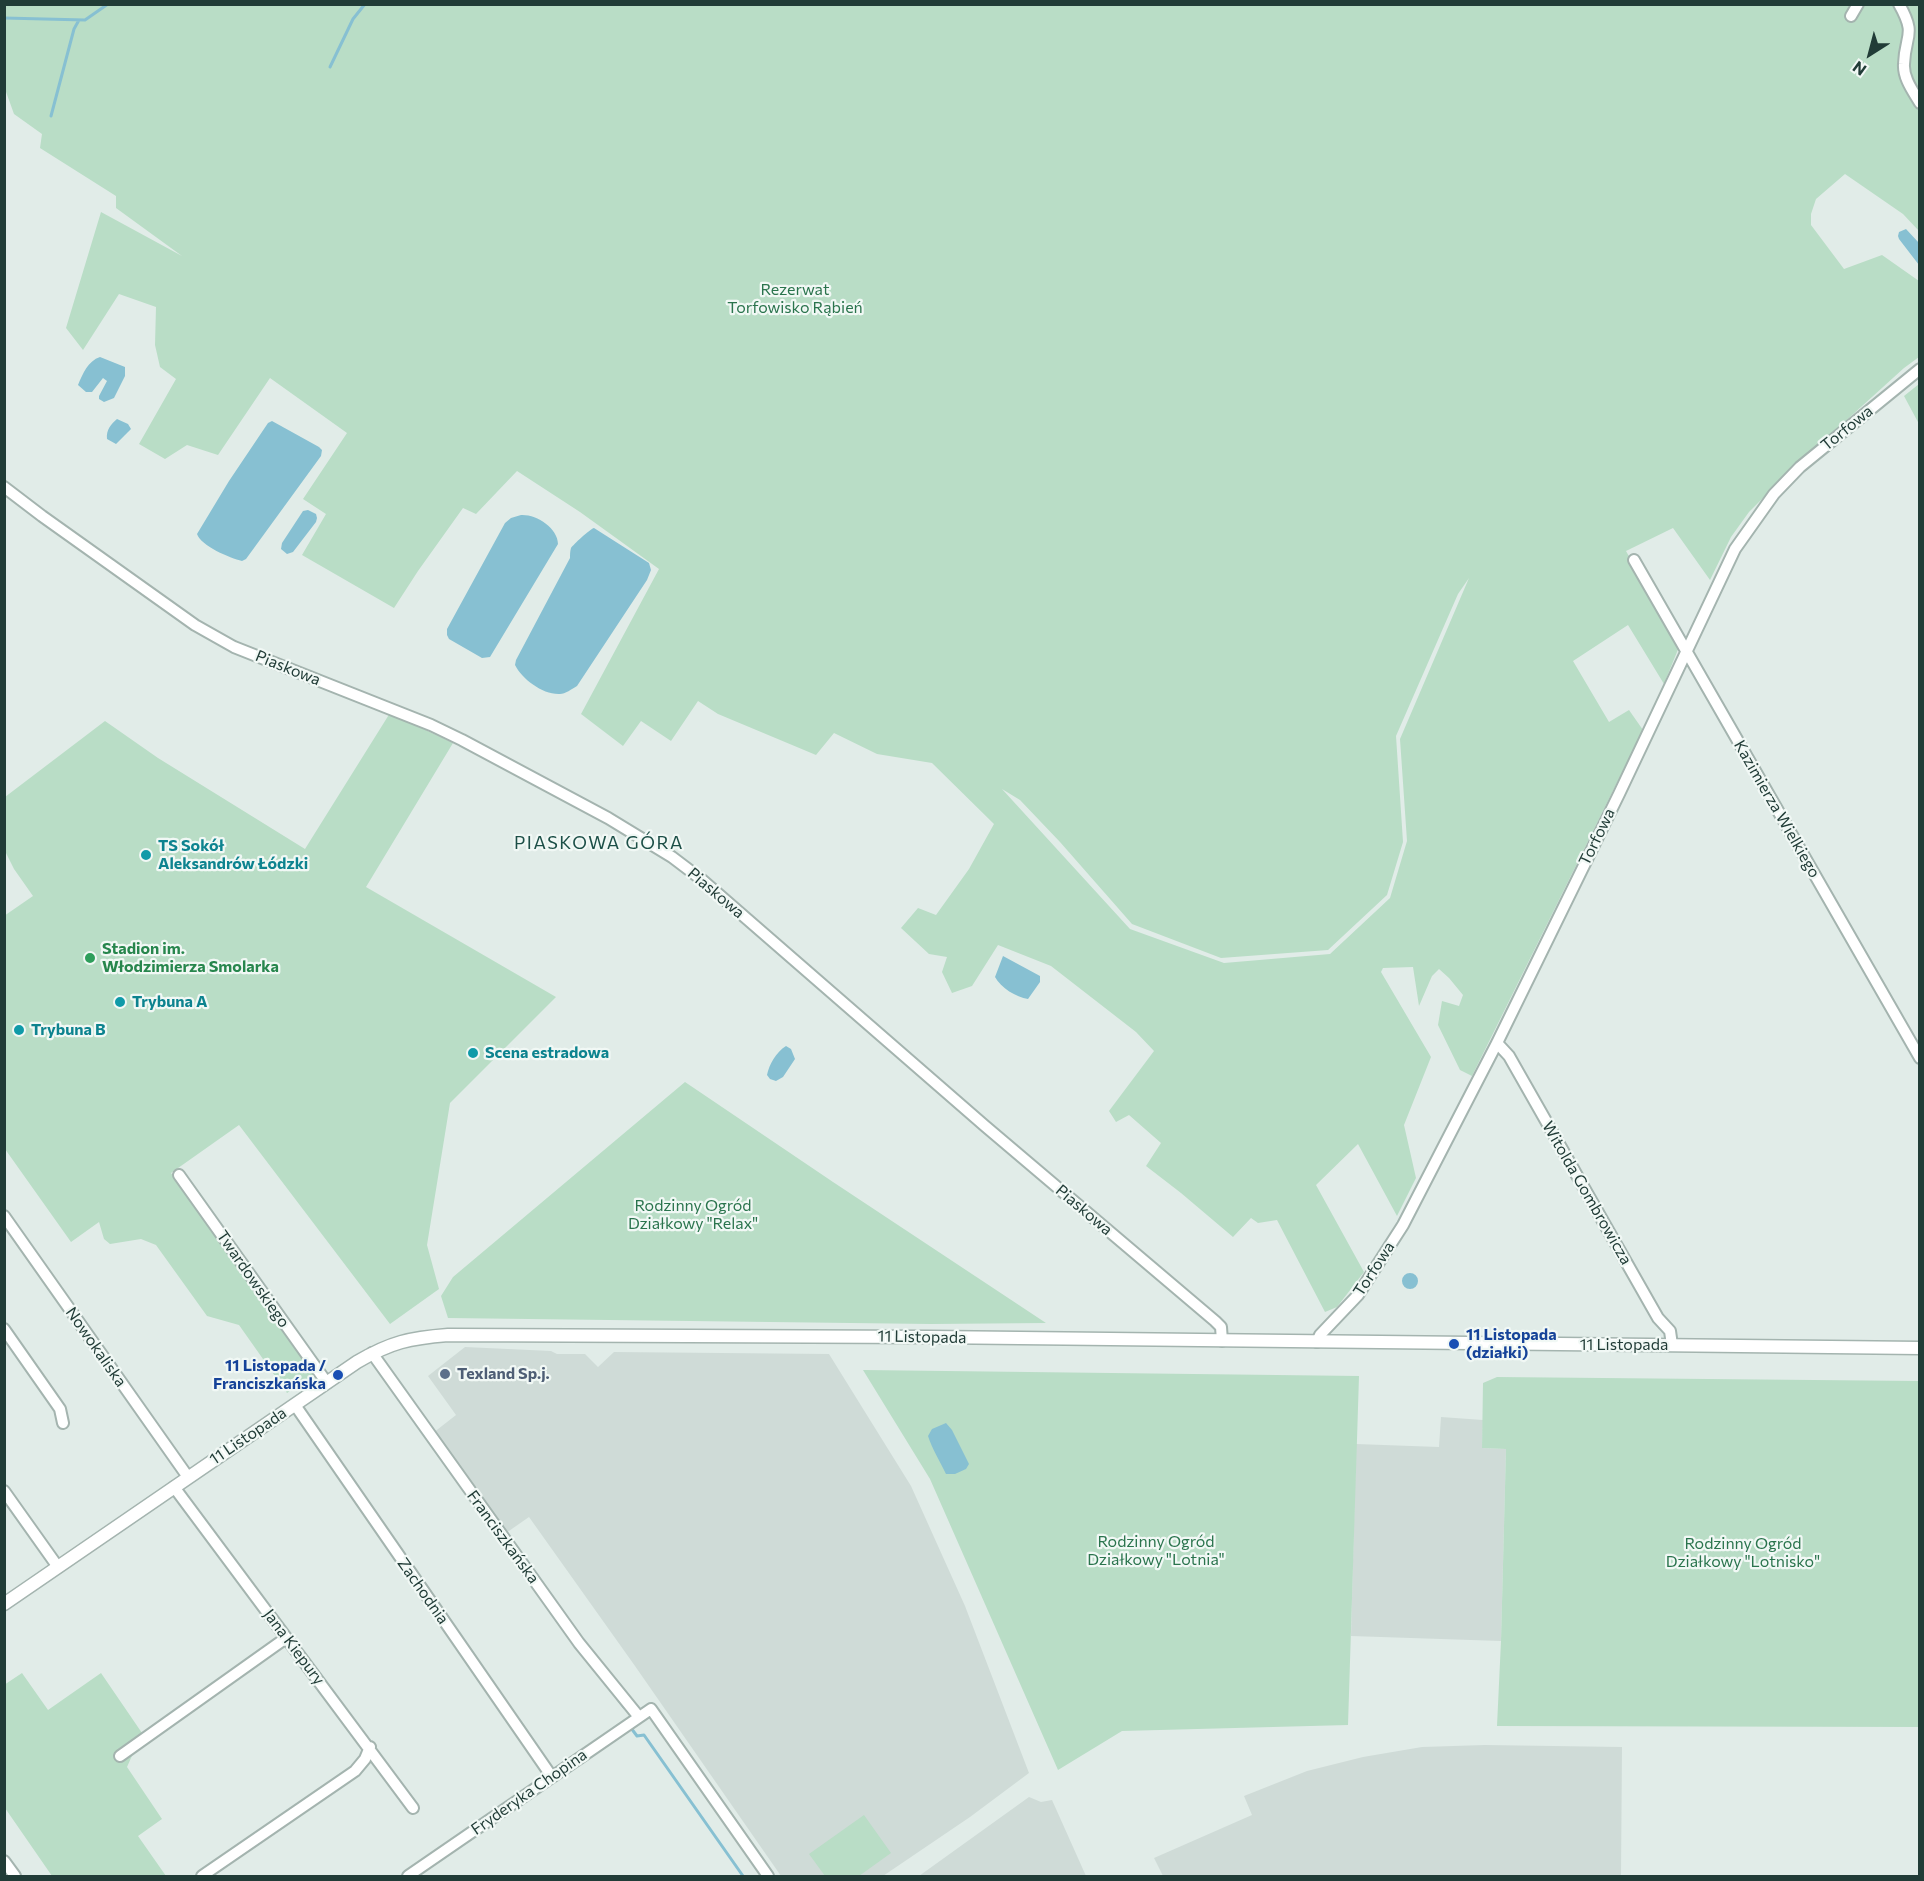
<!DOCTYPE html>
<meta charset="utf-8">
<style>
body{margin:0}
#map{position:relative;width:1924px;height:1881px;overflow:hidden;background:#e1ece8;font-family:Commissioner,sans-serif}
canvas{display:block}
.frame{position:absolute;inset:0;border:6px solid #213c37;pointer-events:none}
.north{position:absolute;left:1840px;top:24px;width:60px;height:60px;-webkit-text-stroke:4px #f1f8f5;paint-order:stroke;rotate:216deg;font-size:16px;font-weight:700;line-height:24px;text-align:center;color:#213c37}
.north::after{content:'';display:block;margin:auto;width:21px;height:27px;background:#213c37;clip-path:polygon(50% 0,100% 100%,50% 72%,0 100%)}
</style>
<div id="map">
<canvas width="1924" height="1881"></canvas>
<div class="frame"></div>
<div class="north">N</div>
</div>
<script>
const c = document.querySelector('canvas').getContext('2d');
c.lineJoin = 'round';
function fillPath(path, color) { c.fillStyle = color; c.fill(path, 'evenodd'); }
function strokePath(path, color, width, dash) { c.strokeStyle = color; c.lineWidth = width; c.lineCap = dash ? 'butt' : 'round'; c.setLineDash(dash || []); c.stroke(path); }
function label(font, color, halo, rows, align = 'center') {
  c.font = font + ' Commissioner,sans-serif'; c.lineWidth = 4.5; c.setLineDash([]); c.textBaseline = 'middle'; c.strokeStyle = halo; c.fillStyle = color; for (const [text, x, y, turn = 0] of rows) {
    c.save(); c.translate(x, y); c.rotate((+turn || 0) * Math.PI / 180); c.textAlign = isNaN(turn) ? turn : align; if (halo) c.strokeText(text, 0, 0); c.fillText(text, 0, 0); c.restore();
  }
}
fillPath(new Path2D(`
 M465 1347 551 1351 557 1354H585L598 1367 614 1352 829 1354 911 1486 965 1606 1029 1773 970 1817 883 1876H781L635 1666 529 1517 506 1533 433 1433 456 1415 428 1376Z
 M1441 1417 1483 1420 1482 1448 1506 1449 1501 1641 1351 1636 1356 1444 1439 1447Z
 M1485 1745 1622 1747 1621 1876H1163L1154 1858 1252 1815 1244 1796 1307 1771 1363 1757 1422 1747Z
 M1029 1797 1041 1802 1052 1800 1086 1876H919Z`), '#cfdbd7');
fillPath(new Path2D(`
 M5 4 1919 5V231L1903 214 1845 174 1816 199 1811 214V225L1844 269 1882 255 1919 281V357L1904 368 1787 474 1749 512 1731 537 1710 580 1673 528 1626 551 1679 647 1664 684 1628 625 1573 661 1609 722 1629 710 1643 730 1472 1076 1460 1070 1438 1025 1442 1001 1459 1006 1463 995 1449 978 1439 969 1432 976 1419 1006 1413 967 1383 968 1381 972 1431 1057 1404 1125 1416 1178 1397 1216 1358 1144 1316 1185 1364 1272 1337 1307 1325 1312 1277 1220 1258 1223 1251 1218 1233 1237 1181 1193 1146 1166 1161 1143 1129 1115 1116 1122 1109 1111 1154 1051 1136 1032 1051 966 998 945 972 986 952 993 942 972 947 957 929 954 901 928 918 908 936 915 969 869 994 824 932 763 877 754 834 733 816 755 718 714 698 701 671 741 641 721 623 746 581 714 659 569 580 512 517 471 476 514 463 508 418 571 394 608 302 555 326 514 303 499 347 433 270 378 218 455 187 445 165 459 139 444 176 379 160 367 155 345 156 307 119 294 83 350 66 328 101 212 182 256 116 208V196L40 148 42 134 14 114 5 89ZM1469 578 1400 739 1407 841 1390 898 1330 954 1224 963 1130 929 1002 789 1020 800 1060 842 1132 924 1221 958 1328 950 1387 895 1403 842 1396 736 1458 594Z
 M1919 384V424L1904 396Z
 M390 713 453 743 366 887 556 997 450 1103 427 1245 439 1289 390 1324 239 1125 171 1173 315 1374 287 1393 239 1325 207 1316 156 1245 141 1239 110 1244 104 1239 99 1222 71 1242 5 1149 4 916 33 896 14 869 5 851V797L105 721 158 758 305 849Z
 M685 1082 833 1182 1046 1323 931 1324 448 1318 441 1296 453 1277Z
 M863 1370 1359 1376 1348 1725 1122 1731 1058 1770 930 1479Z
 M1497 1377 1919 1381V1727L1497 1726 1501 1641 1506 1449 1482 1448 1483 1383Z
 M22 1673 48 1710 101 1673 142 1733 127 1767 162 1819 138 1836 166 1876H52L5 1808 4 1685Z
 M864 1815 891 1853 859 1876H825L809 1854Z`), '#b9ddc6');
fillPath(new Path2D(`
 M1906 229 1919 243V265L1899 239 1898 236 1899 232Z
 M100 357 125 367V376L114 398 104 402 99 399V396L107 381 103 378 92 392H86L78 385C83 373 88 361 100 357Z
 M117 419 128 424 131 429 116 444 107 439C106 430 111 424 117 419Z
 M272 421 319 447 322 450 321 456 246 559 242 561C230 558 201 546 197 534L229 481 268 423Z
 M308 510 316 514 317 518 316 522 293 552 287 554 281 549 282 543 303 511Z
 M521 515C536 514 558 528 558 544L490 657 482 658 449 639 447 635V629L505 523 511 518Z
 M594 528 649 563 651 570 647 580 577 686C572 689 565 694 560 694 543 695 522 679 515 665L516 660 570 558C570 555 570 551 571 548 573 545 590 529 594 528Z
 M1003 956 1040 976V982L1028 999C1016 997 1001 988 995 977Z
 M786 1046 791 1049 795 1059 783 1077 776 1081 770 1079 767 1075C769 1065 776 1052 786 1046Z
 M1402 1281a8 8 0 1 1 16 0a8 8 0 1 1-16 0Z
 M946 1423 952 1430 969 1464 966 1469 955 1474H946C940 1461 932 1449 928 1436L932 1429Z`), '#87c0d2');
strokePath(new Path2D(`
 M4 18 85 20 108 4
 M330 67 353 19 365 4
 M51 116 74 29 79 20
 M618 1699 624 1707
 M631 1728 637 1736 644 1735 743 1876`), '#87c0d2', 3);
const minor = new Path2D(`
 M1899 4C1917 36 1905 34 1904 64 1903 78 1913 91 1920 103
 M1851 16 1858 4
 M4 487 42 516 195 625 234 647 431 725 462 740 608 818 672 857 701 879 985 1126 1215 1321 1221 1327 1222 1341
 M1634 560 1920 1058
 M1497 1043 1509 1056 1658 1318 1670 1331 1672 1345
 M179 1175 327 1383
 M4 1216 188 1477
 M4 1329 60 1409 63 1423
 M1317 1342 1320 1335 1358 1295 1403 1225 1497 1043 1619 794 1735 549 1774 494 1800 467 1920 369
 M372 1353 579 1643 639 1717
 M295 1405 552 1777
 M174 1487 413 1808
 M4 1491 58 1567
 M120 1756 286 1638
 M4 1861 15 1876
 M202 1876 355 1771 365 1759 370 1747
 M408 1876 651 1709 768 1876`);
const tertiary = new Path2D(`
 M4 1604 357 1362C391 1342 410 1338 448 1335L930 1337 1920 1348`);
strokePath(minor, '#a4b4af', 14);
strokePath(tertiary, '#a4b4af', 15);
strokePath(minor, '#fff', 10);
strokePath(tertiary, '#fff', 12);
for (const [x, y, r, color] of [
 [146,855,6,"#0f9aa8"],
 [90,958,6,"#2e9e5b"],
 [120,1002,6,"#0f9aa8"],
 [19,1030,6,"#0f9aa8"],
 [473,1053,6,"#0f9aa8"],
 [1454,1344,6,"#1a4fb4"],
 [445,1374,6,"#5c6f8a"],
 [338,1375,6,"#1a4fb4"]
]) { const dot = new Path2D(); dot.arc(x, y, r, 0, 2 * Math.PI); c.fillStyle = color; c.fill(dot); strokePath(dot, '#f1f8f5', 2); }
label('16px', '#2a744d', '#f1f8f5', [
 ["Rezerwat",795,290],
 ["Torfowisko Rąbień",795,308],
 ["Rodzinny Ogród",693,1206],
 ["Działkowy \"Relax\"",693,1224],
 ["Rodzinny Ogród",1156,1542],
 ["Działkowy \"Lotnia\"",1156,1560],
 ["Rodzinny Ogród",1743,1544],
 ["Działkowy \"Lotnisko\"",1743,1562]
]);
label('16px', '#213c37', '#f1f8f5', [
 ["Torfowa",1847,428,-39],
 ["Piaskowa",288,668,22],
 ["Kazimierza Wielkiego",1777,809,60],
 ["Torfowa",1597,837,-64],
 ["Piaskowa",716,893,40],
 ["Witolda Gombrowicza",1587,1193,60],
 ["Piaskowa",1084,1210,40],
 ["Torfowa",1374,1269,-57],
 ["Twardowskiego",253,1279,55],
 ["11 Listopada",922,1337,1],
 ["11 Listopada",1624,1345],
 ["Nowokaliska",96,1347,55],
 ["11 Listopada",248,1436,-34],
 ["Franciszkańska",503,1537,54],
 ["Zachodnia",423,1591,55],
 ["Jana Kiepury",294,1647,53],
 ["Fryderyka Chopina",529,1792,-35]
]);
label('bold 16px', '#0d838f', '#f1f8f5', [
 ["TS Sokół",158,846],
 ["Aleksandrów Łódzki",158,864],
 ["Trybuna A",132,1002],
 ["Trybuna B",31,1030],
 ["Scena estradowa",485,1053]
], 'left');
label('bold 16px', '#27864d', '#f1f8f5', [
 ["Stadion im.",102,949],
 ["Włodzimierza Smolarka",102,967]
], 'left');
label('bold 16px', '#164399', '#f1f8f5', [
 ["11 Listopada",1466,1335],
 ["(działki)",1466,1353],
 ["11 Listopada /",326,1366,"right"],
 ["Franciszkańska",326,1384,"right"]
], 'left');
label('bold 16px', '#4e5e75', '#f1f8f5', [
 ["Texland Sp.j.",457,1374]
], 'left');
c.letterSpacing = '1.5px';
label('18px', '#1c4f47', '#f1f8f5', [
 ["PIASKOWA GÓRA",599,843]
]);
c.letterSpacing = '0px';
</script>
